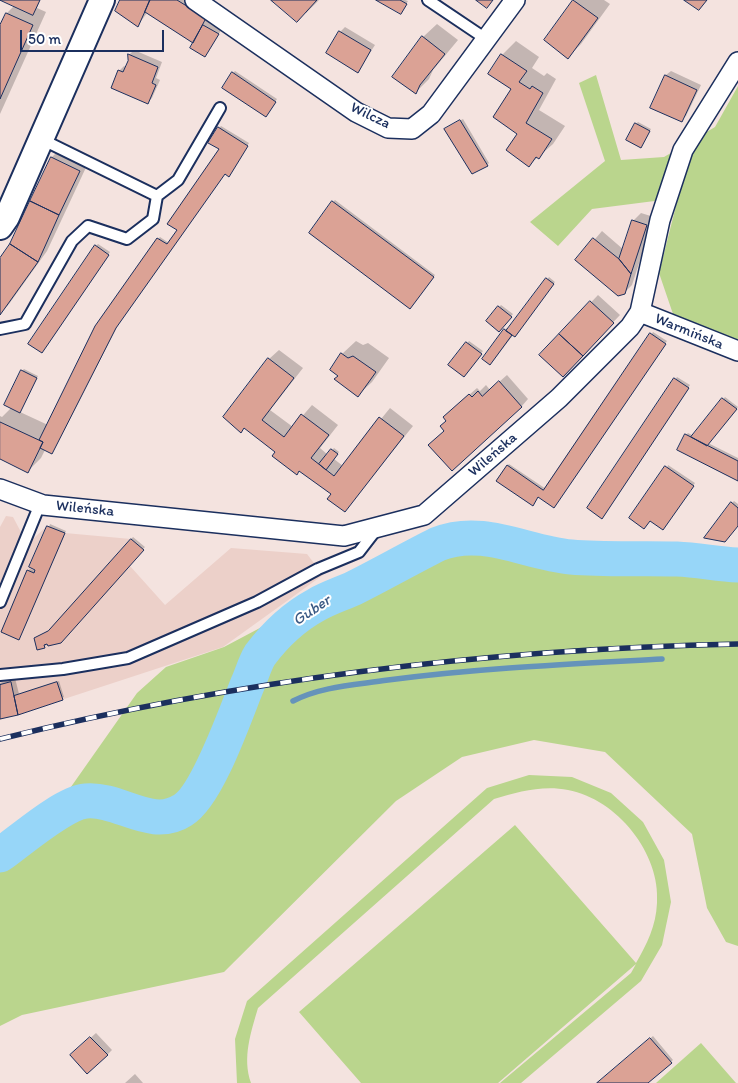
<!DOCTYPE html>
<meta charset="utf-8">
<style>
body{margin:0}
#map{position:relative;width:738px;height:1083px;overflow:hidden;background:#f4e3df;font-family:Itim,sans-serif}
canvas{display:block}
.scale{position:absolute;left:20px;top:30px;width:144px;height:22px;box-sizing:border-box;border:2px solid #1b2f5e;border-top:0;padding-left:6px;font-size:15px;line-height:18px;white-space:nowrap;color:#1b2f5e;-webkit-text-stroke:4px #fff;paint-order:stroke}
</style>
<div id="map">
<canvas width="738" height="1083"></canvas>
<div class="scale">50 m</div>
</div>
<script>
const c = document.querySelector('canvas').getContext('2d');
c.lineJoin = 'round';
function fillPath(path, color) { c.fillStyle = color; c.fill(path, 'evenodd'); }
function strokePath(path, color, width, dash) { c.strokeStyle = color; c.lineWidth = width; c.lineCap = dash ? 'butt' : 'round'; c.setLineDash(dash || []); c.stroke(path); }
function label(font, color, halo, rows, align = 'center') {
  c.font = font + ' Itim,sans-serif'; c.lineWidth = 4; c.setLineDash([]); c.textBaseline = 'middle'; c.strokeStyle = halo; c.fillStyle = color; for (const [text, x, y, turn = 0] of rows) {
    c.save(); c.translate(x, y); c.rotate((+turn || 0) * Math.PI / 180); c.textAlign = isNaN(turn) ? turn : align; if (halo) c.strokeText(text, 0, 0); c.fillText(text, 0, 0); c.restore();
  }
}
fillPath(new Path2D(`
 M6 516 13 517 22 534 34 538 47 526 65 533 131 539 144 550 130 566 165 605 231 548 307 554 323 575 223 647 0 720V527Z`), '#ecd0c9');
fillPath(new Path2D(`
 M596 75 621 160 664 157 715 127 738 86V340L673 314 659 273 678 198 592 209 558 246 530 222 605 161 579 83Z
 M487 533 528 537 692 570 738 569V946L726 942 707 908 692 834 605 752 534 740 462 757 396 801 224 972 22 1015 0 1026V841L47 821 137 693 166 667 224 647 390 559 447 541Z
 M529 775 572 777 611 793 643 822 664 860 671 902 662 945 641 981 521 1083H500L631 973 636 964 498 1083H361L299 1012 515 825 636 963C647 944 656 926 657 903 661 854 617 799 568 790 542 785 518 792 494 799L258 1008C251 1032 242 1058 251 1083H237L235 1039 247 1001 487 788Z
 M701 1043 736 1083H656Z`), '#bad58d');
fillPath(new Path2D(`
 M3 0H40L37 8 46 12 0 114V28L7 13 15 5Z
 M121 0H189L210 13 206 20 222 29 205 55 194 43 147 13 138 25Z
 M272 0H319L306 13Z
 M379 0H405L408 1 403 10Z
 M575 0H604L610 4 581 44 568 57 546 40Z
 M437 24 458 40 433 70 429 79 416 92 423 37Z
 M345 27 375 45 358 71 340 32Z
 M516 41 539 57 532 68 544 76 547 73 556 79 539 110 565 126 553 144 529 165 519 134 513 89 490 73 502 55Z
 M134 50 162 62 156 78 160 80 152 98 148 102 119 71 124 66 127 67 129 55Z
 M235 71 277 99 268 113 233 73Z
 M671 71 701 85 686 116 681 120 652 107 666 75Z
 M463 119 489 163 487 165 448 127Z
 M638 122 651 129 641 146 636 124Z
 M221 126 249 143 231 173H225L118 325 54 450H45L41 458 28 471 0 458V416L2 417 12 407 22 371 24 369 38 376 20 412 48 425 158 239 160 237 169 243 178 230 221 149 219 128Z
 M61 148 89 161 47 251 9 304 0 314V260L11 245 52 157Z
 M335 200 435 275 412 305 333 202Z
 M641 213 654 217 632 285 624 293 577 260 602 231 624 250 633 221Z
 M98 244 110 252 44 350 96 246Z
 M549 277 555 282 492 362 505 330 507 328 509 329Z
 M598 295 620 315 563 375 560 335Z
 M501 305 513 314 499 331 487 321Z
 M653 332 667 341 556 504 539 496 507 466 509 464 546 489Z
 M356 341 363 345 368 343 389 358 372 382 358 395 339 375 342 354Z
 M469 341 483 351 465 373 450 365Z
 M279 350 303 368 270 410 293 427 312 405 338 425 320 448 328 455 334 448 339 452 334 459 343 466 390 408 413 426 345 510 332 494 245 427 241 431 269 359Z
 M507 375 528 399 521 407 446 430 452 410 477 388 480 391 486 385 490 390Z
 M677 377 690 385 604 515 588 508Z
 M725 397 738 407 708 443 738 458V479L686 435 688 433 694 436Z
 M668 465 695 483 665 526 650 520Z
 M734 501 738 504V525L732 503Z
 M50 524 66 531 19 638 28 571 30 569 36 571Z
 M133 537 145 547 61 642 48 643 44 647 38 637 51 629Z
 M15 678 19 694 59 681 64 697 18 714H0V683Z
 M96 1033 112 1050 107 1055 76 1051Z
 M653 1036 673 1060 646 1083H599Z
 M135 1074 143 1083H125Z`), '#0003');
strokePath(new Path2D(`
 M293 701C322 686 356 685 388 680 479 668 571 664 662 659
 M224 739 235 740`), '#6593ba', 5.5);
strokePath(new Path2D(`
 M0 855C20 841 63 803 86 801 120 798 151 831 183 810 208 795 236 712 248 683 252 674 255 663 260 655 275 635 294 617 316 605 328 598 341 594 354 588 382 574 410 558 438 544 483 526 526 553 571 557 606 560 642 558 677 559 698 560 718 564 738 565`), '#97d6f8', 35);
const building = new Path2D(`
 M0 0H40L33 15Z
 M120 0H150L138 27 115 11Z
 M150 0H177L206 18 193 43 145 12Z
 M271 0H317L297 22Z
 M376 0H400L407 4 401 14Z
 M476 0H493L487 8Z
 M573 0 598 18 568 59 544 40Z
 M684 0H707L699 10Z
 M6 13 33 25 0 99V25Z
 M203 25 219 34 205 57 190 48Z
 M339 31 371 50 358 73 326 53Z
 M422 36 445 54 420 85 416 94 392 77Z
 M128 54 158 67 152 83 156 85 148 104 111 88 118 70 123 72 128 61Z
 M501 54 527 71 519 82 530 89 532 86 543 93 526 123 552 139 539 159 536 157 529 167 506 150 517 134 493 117 511 89 488 74Z
 M232 72 276 102 266 117 222 88Z
 M665 75 697 90 682 122 650 108Z
 M460 120 488 166 472 174 444 129Z
 M635 123 650 131 641 148 626 140Z
 M218 127 248 146 229 177 225 174 116 328 52 454 40 448 43 442 39 440 95 326 157 238 167 244 177 230 167 224 219 149 208 143Z
 M51 157 80 171 59 215 30 201Z
 M30 201 59 215 38 262 10 244Z
 M332 201 434 277 410 309 309 233Z
 M632 220 647 225 631 274 619 259Z
 M593 238 619 259 631 274 625 294 618 296 575 260Z
 M10 244 38 262 0 315V258Z
 M95 245 109 255 42 353 28 344Z
 M546 278 554 284 515 337 506 331Z
 M590 301 614 323 583 356 559 334Z
 M498 306 512 317 499 332 486 321Z
 M504 329 512 335 490 365 482 359Z
 M650 333 666 344 554 508 538 497 533 506 496 481 507 465 543 490Z
 M559 334 583 356 563 377 539 355Z
 M466 342 482 354 464 377 448 365Z
 M341 353 348 358 353 356 376 372 358 397 334 379 338 376 330 370Z
 M268 358 294 378 262 420 284 437 301 414 329 435 311 458 334 476 379 417 404 436 345 512 327 499 331 494 299 471 297 475 272 456 275 452 244 428 241 433 223 417Z
 M21 370 37 378 20 413 4 405Z
 M674 378 689 388 602 519 587 508Z
 M499 381 522 407 452 471 428 445 444 431 440 426 446 421 443 417 469 394 472 397 478 391 482 396Z
 M722 398 737 409 707 446 691 437Z
 M0 422 43 442 28 473 0 459Z
 M685 434 738 461V481L677 450Z
 M331 449 338 454 326 470 319 464Z
 M665 466 694 486 663 530 650 521 644 529 629 518Z
 M731 502 738 508V526L725 542 704 538Z
 M47 526 65 533 19 640 1 632 27 570 34 573 35 570 29 567Z
 M131 539 144 550 61 643 48 646 47 644 44 645 45 648 37 650 34 638 48 631Z
 M11 682 18 715 0 719V685Z
 M57 682 63 700 18 715 14 696Z
 M90 1037 108 1055 87 1074 70 1055Z
 M650 1038 672 1063 648 1083H597Z`);
fillPath(building, '#dba295');
strokePath(building, '#1b2f5e', 1);
const service = new Path2D(`
 M428 0 486 39
 M41 139 157 196 178 180 220 108
 M0 329 25 324 72 241 88 226 127 239 153 219 157 196
 M0 602 40 504
 M0 675 63 669 128 658 257 602 318 569 359 552 376 530`);
const minor = new Path2D(`
 M195 0 356 112 388 128 412 129 431 114 515 0
 M640 312 738 351
 M0 489 43 505 344 536 424 515 559 398 630 327 640 312 660 220 683 150 738 62`);
const tertiary = new Path2D(`
 M0 227 7 217 102 0`);
strokePath(service, '#1b2f5e', 14);
strokePath(minor, '#1b2f5e', 22);
strokePath(tertiary, '#1b2f5e', 28);
strokePath(service, '#fff', 10);
strokePath(minor, '#fff', 19);
strokePath(tertiary, '#fff', 24);
const rail = new Path2D(`
 M0 739C242 679 489 649 738 644`);
strokePath(rail, '#1b2f5e', 5.5);
strokePath(rail, '#fff', 4, [11]);
label('15px', '#1b2f5e', '#fff', [
 ["Wilcza",370,116,26],
 ["Warmińska",689,332,22],
 ["Wileńska",493,455,-41],
 ["Wileńska",85,509,6]
]);
label('italic 16px', '#3a5984', '#fff', [
 ["Guber",312,611,-34]
]);
</script>
